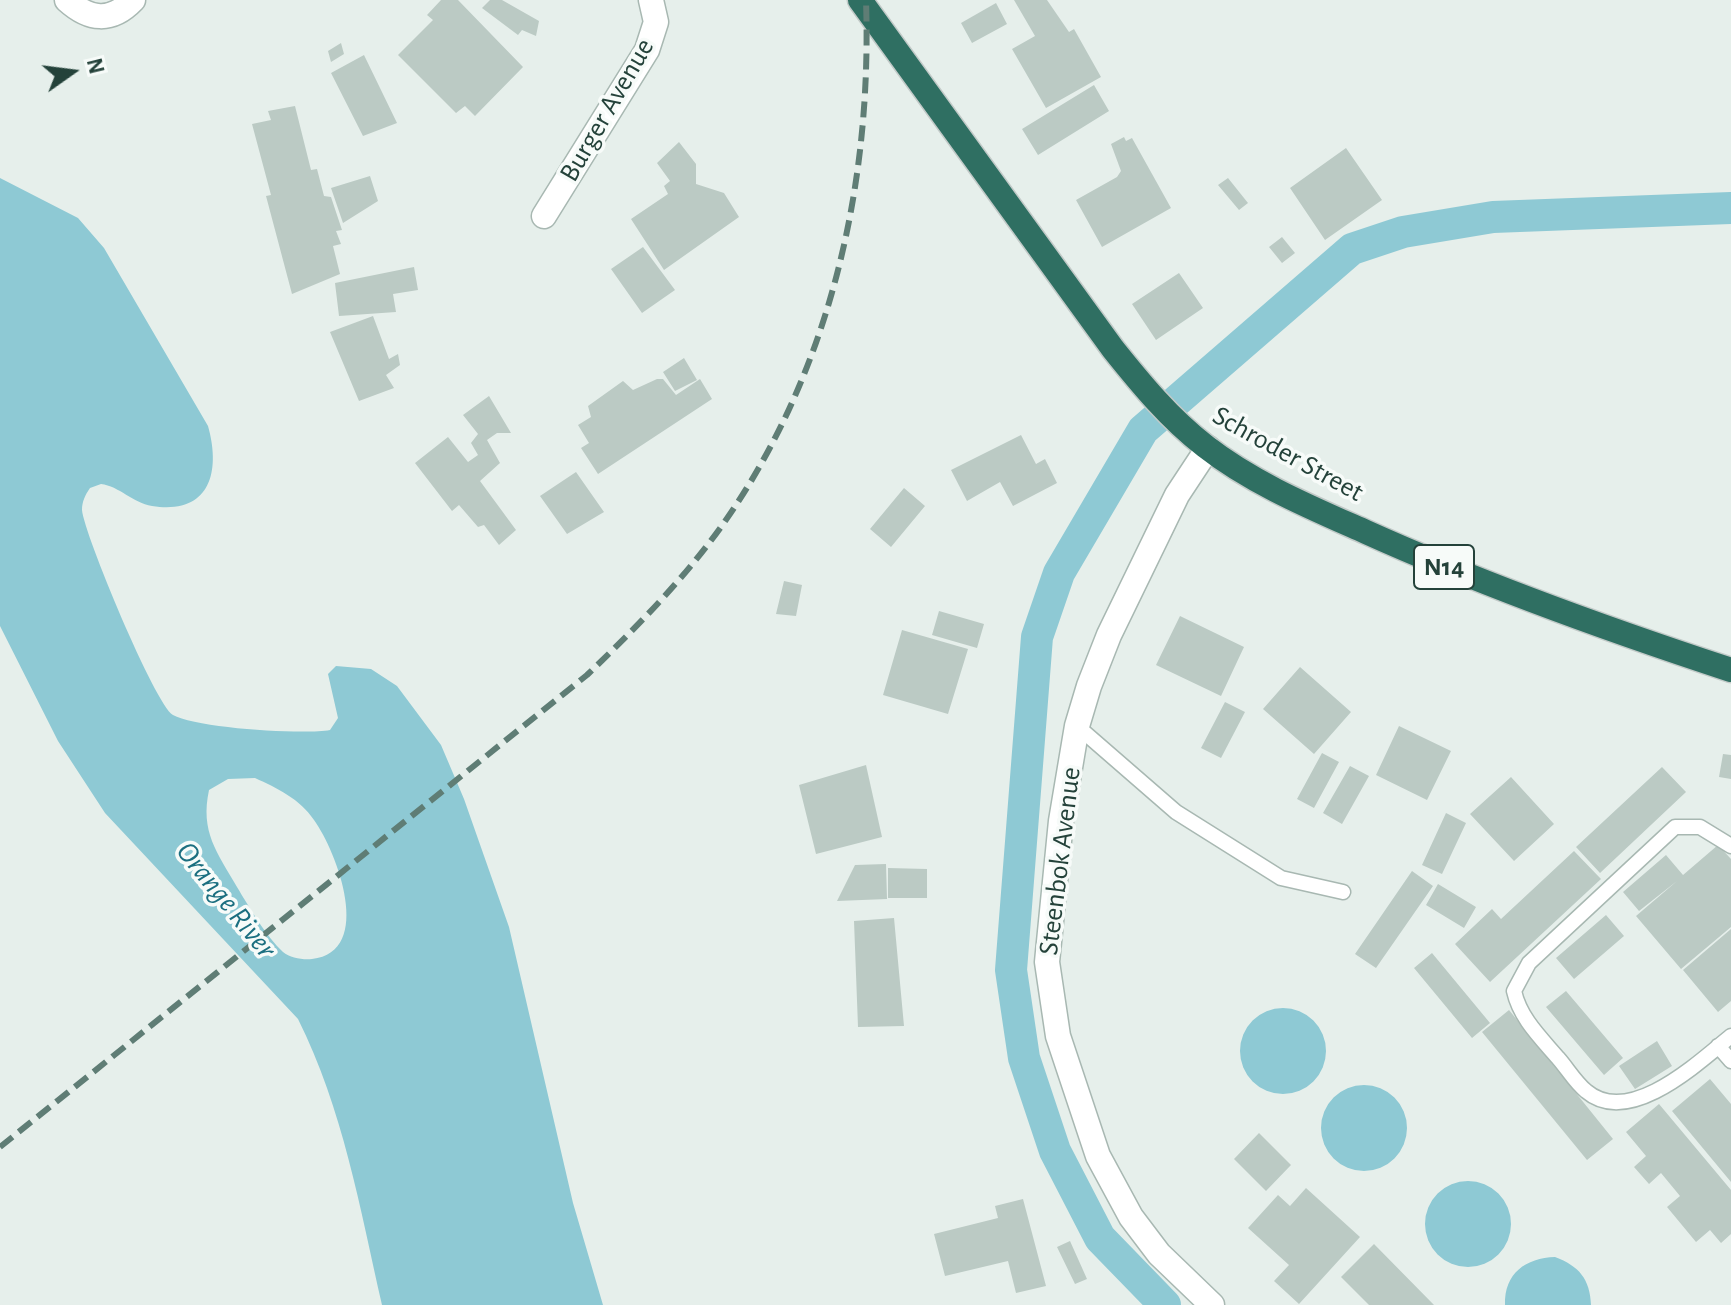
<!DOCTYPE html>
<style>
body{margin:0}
#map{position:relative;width:1731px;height:1305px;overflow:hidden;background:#e6efeb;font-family:"Alegreya Sans",sans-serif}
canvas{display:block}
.north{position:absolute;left:32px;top:32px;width:80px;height:80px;-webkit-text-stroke:6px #f7fbf9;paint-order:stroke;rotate:76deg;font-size:22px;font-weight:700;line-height:32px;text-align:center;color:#24423a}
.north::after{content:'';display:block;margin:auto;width:28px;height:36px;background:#24423a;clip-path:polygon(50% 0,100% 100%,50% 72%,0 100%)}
</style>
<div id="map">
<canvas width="1731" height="1305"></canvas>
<div class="north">N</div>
</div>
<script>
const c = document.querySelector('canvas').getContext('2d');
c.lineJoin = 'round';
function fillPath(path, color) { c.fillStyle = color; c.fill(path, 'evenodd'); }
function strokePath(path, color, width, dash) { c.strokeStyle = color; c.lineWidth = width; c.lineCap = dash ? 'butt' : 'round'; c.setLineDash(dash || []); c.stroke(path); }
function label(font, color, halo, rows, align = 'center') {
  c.font = font + ' "Alegreya Sans",sans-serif'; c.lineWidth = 7; c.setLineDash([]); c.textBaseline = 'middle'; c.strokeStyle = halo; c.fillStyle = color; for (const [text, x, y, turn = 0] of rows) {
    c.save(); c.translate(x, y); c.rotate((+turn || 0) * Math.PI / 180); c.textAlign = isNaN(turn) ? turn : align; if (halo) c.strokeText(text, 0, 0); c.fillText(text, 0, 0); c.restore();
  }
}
fillPath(new Path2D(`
 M0 178 78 218 104 248 208 426C221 472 210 515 152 506 133 503 119 486 101 484L90 488C85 495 82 502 82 510 84 534 155 704 173 715 195 728 303 735 330 730L338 718 328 674 336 666 371 669 397 686 441 745 464 799 509 927 573 1203 603 1305H382C360 1208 343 1109 298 1019L105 813 58 741 0 626ZM255 778C277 788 300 799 314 820 337 852 375 952 312 959 303 960 290 958 283 952 266 936 249 907 237 887 217 852 200 832 209 790L228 779Z
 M1240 1051a43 43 0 1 1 86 0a43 43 0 1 1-86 0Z
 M1321 1128a43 43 0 1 1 86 0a43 43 0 1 1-86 0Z
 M1425 1224a43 43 0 1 1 86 0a43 43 0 1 1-86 0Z
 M1555 1257C1579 1266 1590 1279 1591 1305H1505C1504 1273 1526 1258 1555 1257Z`), '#8ec9d4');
strokePath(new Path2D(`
 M1165 1305 1100 1238 1055 1151 1024 1058 1011 970 1037 637 1059 573 1143 430 1352 249 1403 232 1493 217 1731 208`), '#8ec9d4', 32);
fillPath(new Path2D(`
 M441 0H458L523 67 475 116 465 106 456 113 398 55 433 20 427 15Z
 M490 0H502L539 21 536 36 522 30 518 35 482 8Z
 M1014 0H1047L1069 32 1074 29 1101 77 1046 108 1012 49 1035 36Z
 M996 3 1007 24 972 43 961 23Z
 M341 43 344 54 331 62 328 51Z
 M364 55 397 123 363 136 331 73Z
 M1094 85 1109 111 1038 155 1022 129Z
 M295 106 311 170 317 169 324 196 331 197 342 230 336 231 341 244 333 246 340 274 292 294 266 196 271 195 252 124 271 120 268 111Z
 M1124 137 1126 141 1132 138 1171 208 1102 247 1076 200 1117 177 1121 171 1111 144Z
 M679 142 696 164V184L724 193 739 217 664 270 631 219 668 194 664 186 670 181 657 163Z
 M1346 148 1382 200 1325 240 1290 188Z
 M370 176 378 201 343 223 331 188Z
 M1228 178 1248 203 1239 210 1218 185Z
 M1282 237 1295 253 1282 263 1269 247Z
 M643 247 675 290 642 313 611 269Z
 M414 267 418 290 393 294 396 312 339 316 335 283Z
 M1179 273 1203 308 1156 340 1132 304Z
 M373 316 389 359 398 354 400 365 386 375 394 388 359 401 330 332Z
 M684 358 697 380 675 391 663 372Z
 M657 379H663L676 395 700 379 712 399 598 474 581 448 589 443 578 425 591 417 588 406 623 381 633 390Z
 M489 396 511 433H497L487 440 500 463 480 481 516 530 499 545 484 525 478 527 459 505 452 511 415 463 448 437 468 462 478 455 471 443 478 434 463 415Z
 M1021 435 1036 464 1045 459 1057 483 1013 506 1000 482 967 501 951 470Z
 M576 472 604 512 567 534 540 496Z
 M904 488 925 506 891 547 870 529Z
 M784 581 802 585 796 616 776 614Z
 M939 611 984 624 977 648 932 635Z
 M1180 616 1244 647 1221 696 1156 665Z
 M902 630 968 649 948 714 883 695Z
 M1300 667 1351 712 1314 754 1263 709Z
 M1225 702 1245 712 1221 758 1201 748Z
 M1399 726 1451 751 1427 800 1376 775Z
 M1322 753 1339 762 1314 808 1297 799Z
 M1723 754 1731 755V779L1719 777Z
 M866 765 882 837 816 854 799 785Z
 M1350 766 1369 776 1342 824 1323 813Z
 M1662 767 1686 792 1600 873 1576 847Z
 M1511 777 1554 824 1514 861 1470 814Z
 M1446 813 1466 823 1442 874 1422 865Z
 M1718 845 1731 859V927L1681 969 1636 916 1677 881 1639 911 1623 892 1666 855 1683 875Z
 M1574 851 1601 879 1490 982 1455 944 1492 909 1501 919Z
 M886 864 887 899 837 901 855 865Z
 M888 868 927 869V898H888Z
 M1412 871 1433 886 1376 968 1355 954Z
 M1438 884 1476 907 1464 928 1426 905Z
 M1606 915 1624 936 1574 979 1556 958Z
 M894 918 904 1026 858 1027 854 921Z
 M1731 929V1001L1718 1012 1683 970Z
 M1432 953 1490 1023 1472 1038 1414 968Z
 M1566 991 1623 1058 1604 1075 1546 1007Z
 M1509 1010 1613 1139 1587 1160 1482 1032Z
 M1657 1041 1672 1066 1635 1089 1619 1066Z
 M1710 1079 1731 1104V1182L1672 1111Z
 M1659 1104 1731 1190V1234L1721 1243 1710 1230 1696 1242 1667 1207 1680 1196 1661 1173 1649 1184 1634 1167 1646 1156 1626 1132Z
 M1259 1133 1291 1165 1266 1191 1234 1159Z
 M1306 1188 1360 1237 1299 1304 1274 1281 1289 1265 1248 1228 1278 1195 1290 1206Z
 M1023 1199 1046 1286 1016 1293 1008 1261 945 1276 934 1234 998 1218 995 1206Z
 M1070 1241 1087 1279 1075 1284 1057 1247Z
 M1374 1244 1434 1305H1369L1341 1277Z`), '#bbcac4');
const lane = new Path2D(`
 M1077 726 1176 812 1281 878 1343 892
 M1731 846 1700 827H1675L1529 963 1514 991C1520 1018 1540 1037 1558 1058 1567 1068 1575 1082 1586 1091 1629 1128 1698 1063 1731 1036
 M1718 1046 1731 1061`);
const street = new Path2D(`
 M67 0C89 20 111 23 133 0
 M544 216 647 50 656 22 651 0
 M1208 448 1177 495 1109 635 1089 686 1077 726 1061 821 1047 962 1058 1036 1098 1156 1131 1217 1159 1254 1212 1305`);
const highway = new Path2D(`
 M860 0 1113 349C1141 384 1169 418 1205 446 1252 483 1312 508 1366 532 1486 586 1606 629 1731 670`);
strokePath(lane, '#a8b8b2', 17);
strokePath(street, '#a8b8b2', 27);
strokePath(highway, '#c2cac8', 27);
strokePath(lane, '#fff', 14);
strokePath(street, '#fff', 24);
strokePath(highway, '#2f6f62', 24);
strokePath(new Path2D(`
 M0 1147 587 675C642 622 696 567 738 502 834 354 872 175 866 0`), '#5f7d75', 6, [16, 8]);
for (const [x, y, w] of [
 [1444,567,60]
]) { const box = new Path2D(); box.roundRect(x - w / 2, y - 22, w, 44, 6); c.fillStyle = '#f7fbf9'; c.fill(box); strokePath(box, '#24423a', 2); }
label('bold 26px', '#24423a', null, [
 ["N14",1444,567]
]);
label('28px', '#24423a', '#f7fbf9', [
 ["Burger Avenue",607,110,-60],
 ["Schroder Street",1288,454,29],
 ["Steenbok Avenue",1060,861,-83]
]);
label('italic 30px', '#1c6f80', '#f7fbf9', [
 ["Orange River",226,900,51]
]);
</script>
